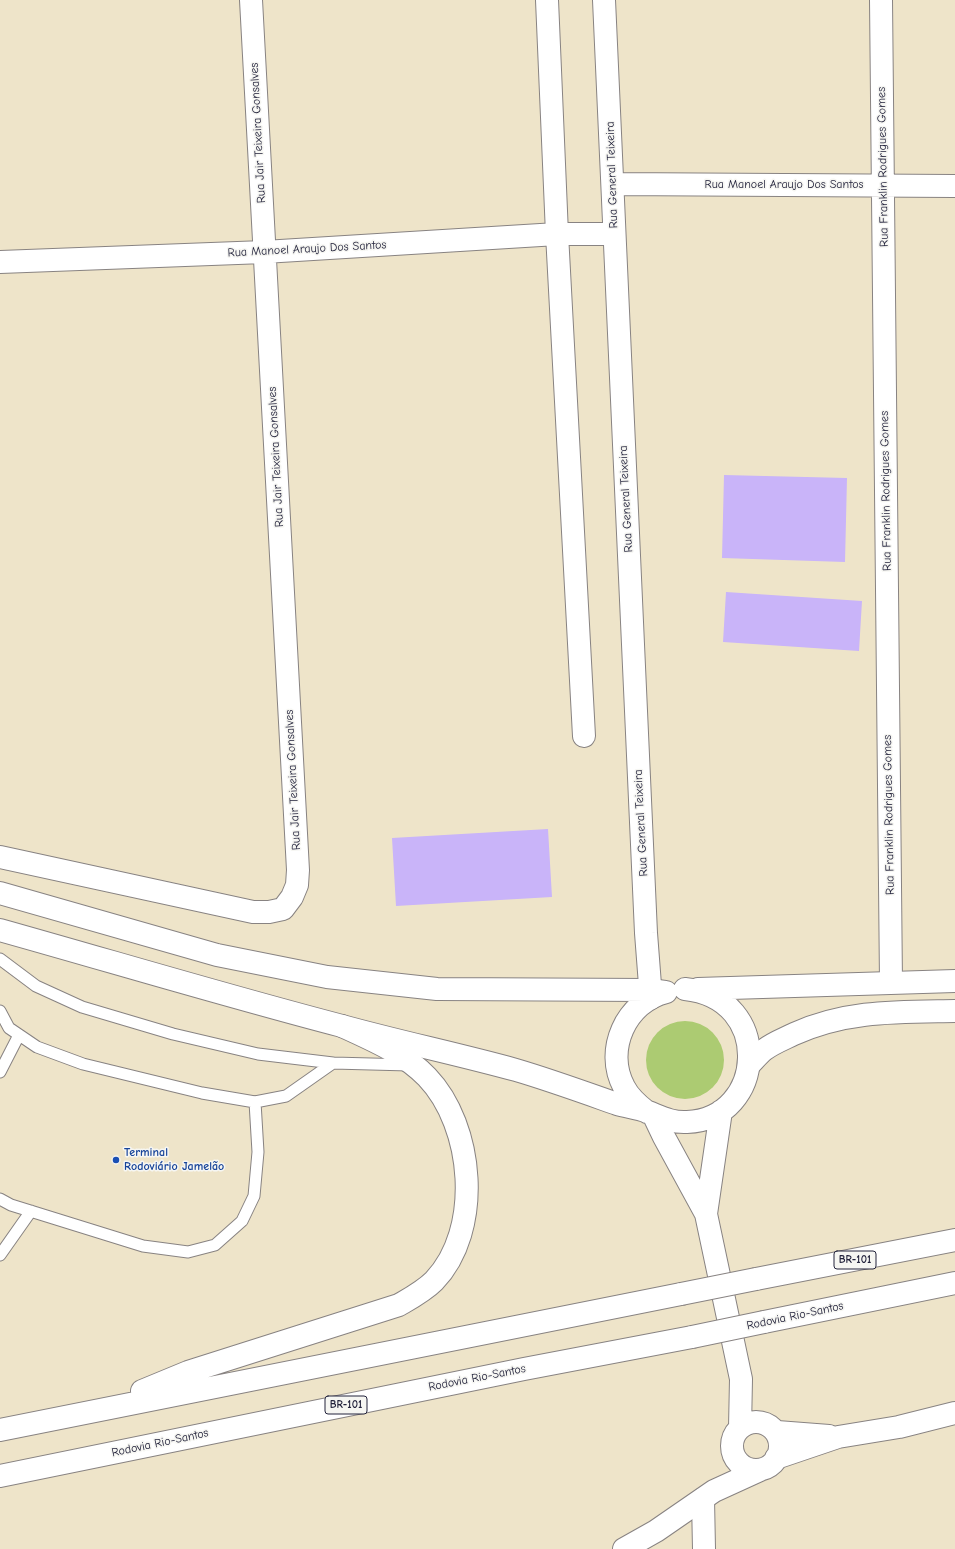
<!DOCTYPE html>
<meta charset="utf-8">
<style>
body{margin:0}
canvas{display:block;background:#eee4c9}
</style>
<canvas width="955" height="1549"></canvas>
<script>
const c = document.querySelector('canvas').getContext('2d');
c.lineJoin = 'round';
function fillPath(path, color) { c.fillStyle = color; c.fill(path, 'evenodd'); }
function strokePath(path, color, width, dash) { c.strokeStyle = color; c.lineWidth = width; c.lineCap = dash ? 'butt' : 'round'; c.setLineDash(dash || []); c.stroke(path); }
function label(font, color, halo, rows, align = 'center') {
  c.font = font + ' "Comic Neue",sans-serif'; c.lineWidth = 3; c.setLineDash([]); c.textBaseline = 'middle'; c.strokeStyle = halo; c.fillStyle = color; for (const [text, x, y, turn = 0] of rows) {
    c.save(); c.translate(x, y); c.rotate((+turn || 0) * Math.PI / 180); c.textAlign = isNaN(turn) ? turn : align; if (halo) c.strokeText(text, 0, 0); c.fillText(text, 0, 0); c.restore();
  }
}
fillPath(new Path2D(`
 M646 1060a39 39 0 1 1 78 0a39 39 0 1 1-78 0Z`), '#accb72');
fillPath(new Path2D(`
 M724 475 847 478 845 562 722 558Z
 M726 592 862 601 859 651 723 642Z
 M548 829 552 897 396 906 392 838Z`), '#c9b4f9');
const lane = new Path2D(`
 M0 959 36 986 82 1007 173 1034 258 1054 333 1063 409 1065
 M0 1011 9 1028 37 1047 83 1064 202 1093 255 1102 286 1096 333 1063
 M0 1072 19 1035
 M0 1199 11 1205 143 1246 188 1252 215 1245 242 1221 254 1196 258 1152 255 1102
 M0 1255 31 1211`);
const street = new Path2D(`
 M547 0 557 234 584 736
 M604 0 646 933 651 998
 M881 0 891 982
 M613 184 955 186
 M0 262 264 252 557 234H614
 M0 857 253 912H269L283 909 292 897 297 885 298 870 251 0
 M703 1499 704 1549`);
const primary = new Path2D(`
 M0 893 217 955 327 977 437 989 650 990 665 992
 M0 930C114 962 227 996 342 1026 400 1042 458 1054 516 1070 550 1080 583 1092 617 1104 627 1107 638 1108 648 1112 661 1117 672 1123 687 1122 766 1119 774 998 685 989
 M698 989 955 981
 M647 1112C638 1105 629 1097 624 1087 604 1050 626 1002 666 992
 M654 1116 664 1137 706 1214 741 1379 740 1428
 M706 1214 721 1111
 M732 1446a24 24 0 1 1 48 0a24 24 0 1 1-48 0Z
 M777 1432 829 1436
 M776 1458 838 1437 899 1427 955 1413
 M624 1549 656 1531 714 1491 760 1470`);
const highway = new Path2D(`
 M749 1065C754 1060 759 1054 764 1050 773 1043 784 1039 794 1034 847 1010 898 1012 955 1011
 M756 1279 955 1240
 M764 1322 955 1283
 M142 1391 188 1372 399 1305C411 1298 424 1291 434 1281 483 1230 474 1126 427 1077 404 1053 372 1040 342 1026
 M0 1430 681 1294
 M0 1476 524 1369 692 1337`);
strokePath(lane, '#888382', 13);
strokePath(street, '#888382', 24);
strokePath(primary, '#888382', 24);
strokePath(highway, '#888382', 24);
strokePath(lane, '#fff', 11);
strokePath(street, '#fff', 22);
strokePath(primary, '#fff', 22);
strokePath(highway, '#fff', 22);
const highwayBridge = new Path2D(`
 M681 1294 756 1279
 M692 1337 764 1322`);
strokePath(highwayBridge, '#888382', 24, []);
strokePath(highwayBridge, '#fff', 22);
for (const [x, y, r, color] of [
 [116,1160,4,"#1a4fb4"]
]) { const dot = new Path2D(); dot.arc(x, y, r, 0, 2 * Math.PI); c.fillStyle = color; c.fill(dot); strokePath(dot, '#f6f6f2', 1.5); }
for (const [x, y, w] of [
 [855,1260,42],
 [346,1405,42]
]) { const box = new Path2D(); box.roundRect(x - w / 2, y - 9, w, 18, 3); c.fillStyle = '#f6f6f2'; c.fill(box); strokePath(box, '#22223b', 1); }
label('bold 11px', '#22223b', null, [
 ["BR-101",855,1260],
 ["BR-101",346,1405]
]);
label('12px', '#22223b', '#f6f6f2', [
 ["Rua Jair Teixeira Gonsalves",258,133,-93],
 ["Rua Franklin Rodrigues Gomes",883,167,-91],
 ["Rua General Teixeira",612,175,-92],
 ["Rua Manoel Araujo Dos Santos",784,185],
 ["Rua Manoel Araujo Dos Santos",307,249,-3],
 ["Rua Jair Teixeira Gonsalves",276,457,-93],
 ["Rua Franklin Rodrigues Gomes",886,491,-91],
 ["Rua General Teixeira",626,499,-93],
 ["Rua Jair Teixeira Gonsalves",293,780,-93],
 ["Rua Franklin Rodrigues Gomes",889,815,-91],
 ["Rua General Teixeira",641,823,-93],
 ["Rodovia Rio-Santos",795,1316,-12],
 ["Rodovia Rio-Santos",477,1378,-11],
 ["Rodovia Rio-Santos",160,1443,-12]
]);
label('bold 12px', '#164399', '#f6f6f2', [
 ["Terminal",124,1153],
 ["Rodoviário Jamelão",124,1167]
], 'left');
</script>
